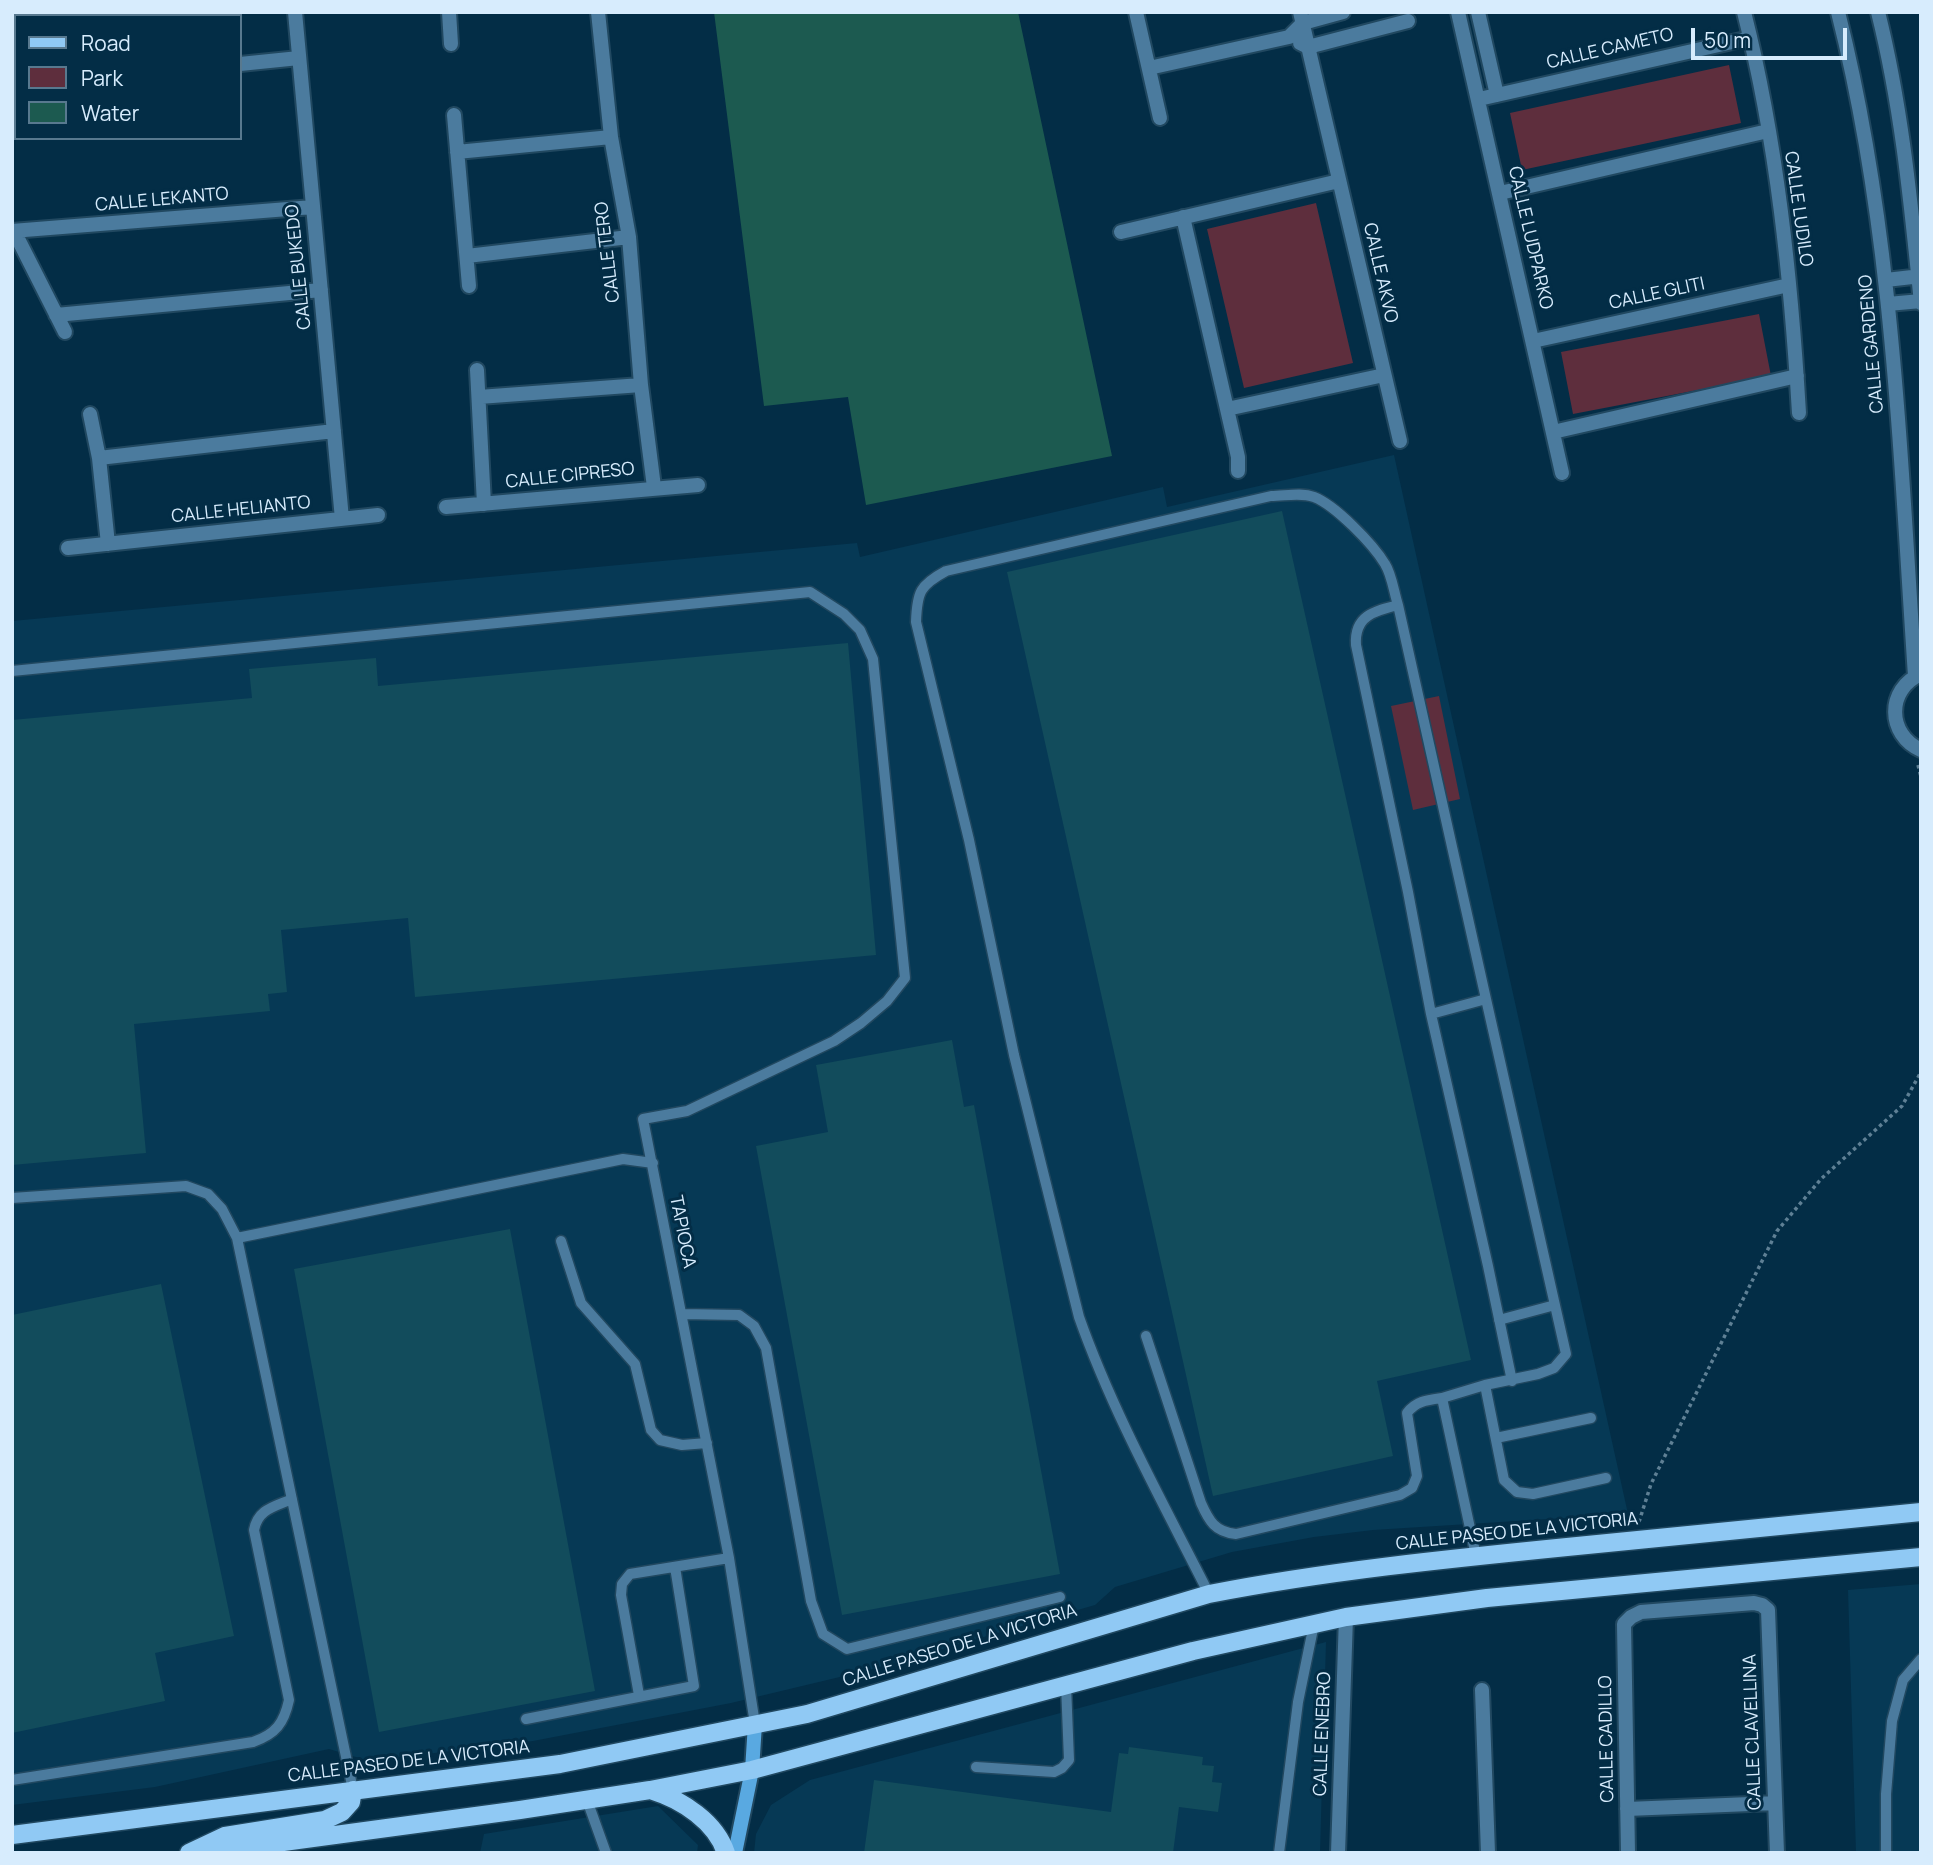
<!DOCTYPE html>
<style>
body{margin:0}
#map{position:relative;width:1933px;height:1865px;overflow:hidden;background:#032d46;font-family:Manrope,sans-serif}
canvas{display:block}
.frame{position:absolute;inset:0;border:14px solid #d7ecfd;pointer-events:none}
.legend{position:absolute;left:14px;top:14px;width:228px;height:126px;box-sizing:border-box;background:#032d46;border:2px solid #58798f;margin:0;padding:9px 12px;list-style:none;font-size:21px;color:#d7ecfd}
.legend li{display:flex;align-items:center;gap:14px;height:35px}
.legend b{width:35px;border:2px solid #58798f}
.scale{position:absolute;left:1691px;top:28px;width:156px;height:32px;box-sizing:border-box;border:4px solid #d7ecfd;border-top:0;padding-left:9px;font-size:21px;line-height:24px;white-space:nowrap;color:#d7ecfd;-webkit-text-stroke:5px #032d46;paint-order:stroke}
</style>
<div id="map">
<canvas width="1933" height="1865"></canvas>
<div class="frame"></div>
<ul class="legend">
<li><b style="height:9px;background:#90c9f4"></b>Road</li>
<li><b style="height:19px;background:#5e2e3d"></b>Park</li>
<li><b style="height:19px;background:#1c5a50"></b>Water</li>
</ul>
<div class="scale">50 m</div>
</div>
<script>
const c = document.querySelector('canvas').getContext('2d');
c.lineJoin = 'round';
function fillPath(path, color) { c.fillStyle = color; c.fill(path, 'evenodd'); }
function strokePath(path, color, width, dash) { c.strokeStyle = color; c.lineWidth = width; c.lineCap = dash ? 'butt' : 'round'; c.setLineDash(dash || []); c.stroke(path); }
function label(font, color, halo, rows, align = 'center') {
  c.font = font + ' Manrope,sans-serif'; c.lineWidth = 6; c.setLineDash([]); c.textBaseline = 'middle'; c.strokeStyle = halo; c.fillStyle = color; for (const [text, x, y, turn = 0] of rows) {
    c.save(); c.translate(x, y); c.rotate((+turn || 0) * Math.PI / 180); c.textAlign = isNaN(turn) ? turn : align; if (halo) c.strokeText(text, 0, 0); c.fillText(text, 0, 0); c.restore();
  }
}
fillPath(new Path2D(`
 M1394 455 1628 1514 1373 1530 1314 1537 1232 1552 1115 1587 1095 1605 869 1670 731 1703 533 1741 369 1761 329 1749 155 1787 12 1805V621L857 543 860 557 1163 487 1167 507Z
 M1921 1584V1853H1856L1848 1590Z
 M1326 1642 1320 1853H754L756 1834 771 1805 810 1780Z
 M658 1806 698 1845 697 1853H480L484 1834Z`), '#063955');
fillPath(new Path2D(`
 M1729 65 1741 123 1522 170 1510 113Z
 M1316 203 1353 363 1244 388 1207 229Z
 M1759 314 1771 376 1573 414 1561 352Z
 M1439 696 1460 799 1413 810 1391 706Z`), '#5e2e3d');
fillPath(new Path2D(`
 M714 12H1018L1112 456 866 505 848 397 764 406Z`), '#1c5a50');
fillPath(new Path2D(`
 M1282 511 1471 1360 1377 1381 1393 1456 1213 1496 1007 572Z
 M848 643 876 955 415 997 408 918 281 930 287 992 268 994 270 1011 134 1024 146 1153 12 1165V720L252 698 249 669 376 658 378 686Z
 M952 1040 964 1107 974 1105 1060 1574 842 1615 756 1146 828 1132 816 1065Z
 M510 1229 595 1691 379 1732 294 1269Z
 M161 1284 234 1636 155 1653 165 1701 12 1733V1315Z
 M1129 1747 1203 1757 1202 1765 1214 1766 1212 1782 1222 1783 1218 1812 1179 1807 1173 1853H864L874 1780 1111 1812 1119 1753 1128 1754Z`), '#124c5c');
const lane = new Path2D(`
 M1398 605 1486 999
 M12 671 810 592 844 614 860 630 873 659 905 978 887 1001 861 1023 834 1041 687 1111 643 1119 729 1558 755 1724
 M12 1198 186 1186 208 1194 222 1209 237 1238 353 1790
 M237 1238 623 1159 653 1163
 M561 1241 581 1303 635 1364 651 1430 660 1440 682 1445 707 1443
 M682 1314 739 1315 754 1326 766 1348 811 1601 823 1634 847 1649 1060 1597
 M1499 1320 1555 1305
 M1146 1336 1201 1503C1209 1521 1215 1532 1236 1534L1400 1495 1412 1488 1417 1476 1407 1413C1416 1401 1427 1400 1442 1398
 M1485 1385 1504 1480 1517 1492 1533 1494 1606 1478
 M1496 1438 1591 1418
 M1476 1556 1442 1398 1485 1385 1538 1374 1554 1368 1566 1354 1486 999 1431 1014 1488 1266 1512 1381
 M1209 1594C1163 1503 1113 1413 1079 1317L1014 1055 969 840 916 622C917 592 920 585 946 571L1271 496C1285 496 1301 492 1314 497 1335 505 1373 544 1385 564 1392 575 1394 593 1398 605 1374 611 1354 616 1356 645L1408 892 1431 1014
 M639 1695 621 1595 622 1584 630 1574 729 1558
 M526 1719 694 1686 675 1567
 M976 1767 1054 1772 1062 1768 1069 1760 1066 1685
 M12 1780 253 1742C276 1734 284 1723 289 1700L254 1530C258 1509 274 1507 292 1499
 M587 1800 606 1853
 M1279 1853 1298 1702 1314 1624
 M1886 1853V1794L1892 1721 1903 1680 1921 1659`);
const street = new Path2D(`
 M295 12 342 519
 M449 12 451 44
 M598 12 611 137 629 237 641 385 654 487
 M1136 12 1160 118
 M1300 12 1400 441
 M1458 12 1562 473
 M1478 12 1497 95
 M1744 12C1777 142 1791 279 1799 413
 M1838 12C1893 229 1900 454 1915 676
 M1878 12C1902 108 1911 205 1921 303
 M12 30 16 21
 M1300 43 1308 47 1408 21
 M240 64 299 58
 M1149 68 1289 37 1303 23 1343 12
 M12 84H16
 M1479 99 1750 38
 M454 115 469 286
 M457 152 611 137
 M1500 193 1768 131
 M1183 217 1238 457V471
 M12 231 313 207
 M14 231 65 332
 M1121 232 1339 181
 M467 256 629 237
 M1886 280 1921 276
 M1888 304 1921 301
 M56 315 321 290
 M1533 341 1789 285
 M477 370 484 504
 M479 397 641 385
 M1227 409 1384 375
 M90 414 99 458 108 544
 M1553 432 1797 376
 M99 458 334 431
 M446 507 698 485
 M68 548 378 515
 M1921 674C1886 689 1887 735 1921 750
 M1482 1690 1488 1853
 M1627 1809 1775 1803
 M1338 1853 1346 1617
 M1628 1853 1624 1624 1631 1617 1641 1612 1754 1603 1762 1605 1768 1610 1777 1853`);
const secondary = new Path2D(`
 M735 1853 752 1770 755 1724`);
const primary = new Path2D(`
 M653 1791C682 1800 716 1822 726 1853
 M12 1835 560 1764 807 1714 1209 1594C1327 1571 1447 1559 1567 1547 1685 1536 1803 1524 1921 1512
 M189 1853 225 1836 325 1820 342 1812 351 1802 353 1790
 M202 1853 520 1810 650 1790 752 1770 1193 1651 1346 1617 1487 1598 1921 1557`);
strokePath(lane, '#214860', 13);
strokePath(street, '#214860', 18);
strokePath(secondary, '#214860', 18);
strokePath(primary, '#214860', 21);
strokePath(new Path2D(`
 M1918 765 1921 777
 M1639 1522 1651 1484 1777 1231 1821 1179 1902 1106 1921 1072`), '#5f8095', 3.5, [3.5, 3.5]);
strokePath(lane, '#4b7b9e', 10);
strokePath(street, '#4b7b9e', 14);
strokePath(secondary, '#59a9e1', 14);
strokePath(primary, '#90c9f4', 18);
label('18px', '#d7ecfd', '#032d46', [
 ["CALLE CAMETO",1610,49,-13],
 ["CALLE LEKANTO",162,200,-5],
 ["CALLE LUDILO",1798,209,82],
 ["CALLE LUDPARKO",1530,238,77],
 ["CALLE TERO",608,252,-97],
 ["CALLE BUKEDO",299,267,-96],
 ["CALLE AKVO",1380,273,77],
 ["CALLE GLITI",1657,294,-12],
 ["CALLE GARDENO",1872,344,-95],
 ["CALLE CIPRESO",570,476,-6],
 ["CALLE HELIANTO",241,510,-6],
 ["TAPIOCA",682,1232,79],
 ["CALLE PASEO DE LA VICTORIA",1517,1532,-6],
 ["CALLE PASEO DE LA VICTORIA",960,1646,-17],
 ["CALLE CLAVELLINA",1753,1732,-92],
 ["CALLE ENEBRO",1323,1734,-88],
 ["CALLE CADILLO",1607,1739,-91],
 ["CALLE PASEO DE LA VICTORIA",409,1762,-7]
]);
</script>
